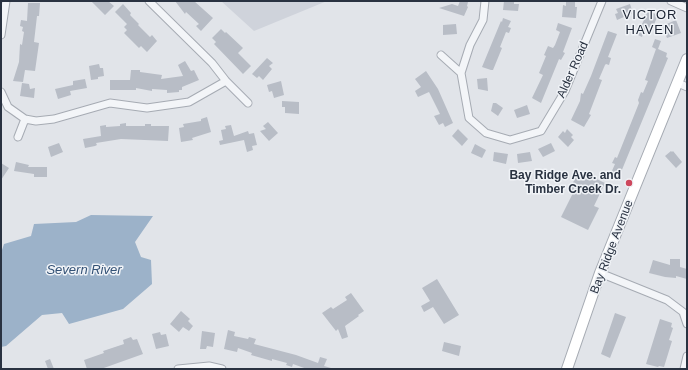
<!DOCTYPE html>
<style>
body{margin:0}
#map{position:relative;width:688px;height:370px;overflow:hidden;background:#e1e4e9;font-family:Helvetica,sans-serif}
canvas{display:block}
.frame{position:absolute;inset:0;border:2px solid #293241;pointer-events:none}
</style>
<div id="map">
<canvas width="688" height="370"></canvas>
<div class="frame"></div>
</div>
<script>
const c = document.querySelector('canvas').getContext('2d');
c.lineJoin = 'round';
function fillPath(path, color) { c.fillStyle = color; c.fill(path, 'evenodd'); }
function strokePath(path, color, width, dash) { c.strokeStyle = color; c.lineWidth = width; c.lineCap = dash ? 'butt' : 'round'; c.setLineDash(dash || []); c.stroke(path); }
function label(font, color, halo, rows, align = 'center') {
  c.font = font + ' Helvetica,sans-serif'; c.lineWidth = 3; c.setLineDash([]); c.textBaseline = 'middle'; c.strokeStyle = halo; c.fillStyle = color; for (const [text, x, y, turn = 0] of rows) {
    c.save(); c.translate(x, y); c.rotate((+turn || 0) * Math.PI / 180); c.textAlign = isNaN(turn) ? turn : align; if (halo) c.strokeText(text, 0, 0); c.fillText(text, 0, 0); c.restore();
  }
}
fillPath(new Path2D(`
 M221 1H327L254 31Z`), '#cfd3db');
fillPath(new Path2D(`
 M91 215 153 216 135 242 141 257 151 260 152 284 123 309 69 324 62 313 42 315 6 346 1 347V253L4 244 31 236 34 224 76 222Z`), '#9cb2c9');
fillPath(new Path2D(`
 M91 1H108L114 6 105 15Z
 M175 1H194L213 18 201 31 196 26 199 24 186 12 185 14Z
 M460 1 468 2 467 6 468 7 464 16 439 8 452 4 458 6Z
 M504 1H514V4H519L518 11 503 10Z
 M566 1H575V7H577L576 18 562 17 563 5 566 6Z
 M28 3H40L39 16H37L34 42 39 43 35 71 25 70 23 82 13 81 19 62 20 44 22 45 24 32 22 31 23 27 20 26 21 20 27 21Z
 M123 4 131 13 130 15 139 24 138 25 150 37 152 35 157 41 147 52 141 46 139 48 124 33 127 30 124 27 127 24 115 12Z
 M630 4 633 13 617 20 615 14 618 13 616 9Z
 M648 11 658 15 652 29 646 28 642 37 638 35V33Z
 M503 18 511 21 508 27 511 28 509 33 506 32 500 47 502 48 493 70H491L482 67 501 21 502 22Z
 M676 20 681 33 667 38 662 26Z
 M558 23 572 28 563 52 565 53 561 60 559 59 541 103 532 98 543 75 539 73 546 56 544 55 548 46 553 48 555 45 560 32 556 30Z
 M456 24 457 34 443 35V25Z
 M221 29 225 33 226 32 243 48 238 53 251 66 243 74 214 44 216 42 212 38Z
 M608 31 617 34 608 57 611 58 609 65 606 64 605 65 599 79 602 80 589 114 591 115 584 127 571 120 580 101 581 93 583 94 591 76Z
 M655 39 661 41 658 49 667 53 666 57 668 58 619 177 611 173 615 164 612 163 615 157 617 158 639 103 638 100 641 92 643 93 648 81 645 80 656 49 652 47Z
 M267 58 273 63 269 66 272 69 263 80 259 76 257 78 252 74Z
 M185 61 191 71 194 70 199 80 182 87V90H179V92L167 93V90L152 89V91L136 88V90H110V80H130L131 70H140V72L162 75 161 79 183 76 178 65Z
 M99 64 100 68H103L104 76 98 77V79L91 80 89 66Z
 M426 71 438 89 453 123 445 127 443 123 439 125 434 116 440 114 429 92 418 97 415 91 421 87 415 79Z
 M487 78 488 91 478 89 477 79Z
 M85 79 87 88 70 91 71 95 58 99 55 89 73 85V81Z
 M281 81 284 95 274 98 272 91 269 92 267 85Z
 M22 83 29 84 30 89 35 88 34 98 20 96Z
 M282 101 299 102V114L285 113V107H282Z
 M493 103H496L503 108 498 116 491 111Z
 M527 105 530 114 517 118 514 110Z
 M207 117 211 132 192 138 193 140 181 142 179 128 184 127 183 124 201 121V119Z
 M268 122 278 133 269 141 260 131 266 129 263 126Z
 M126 123V126H145V124H151V126H169L168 141 121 139 96 143 97 145 95 146 85 148 83 139 101 136 100 126 106 125V127L120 126V124Z
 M231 125 234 136 248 131 249 134 254 133 257 145 252 146 253 150 247 152 244 140 220 145 219 141 223 140 221 130 226 129 225 126Z
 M458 129 468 139 462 146 452 136Z
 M567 129 573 135 571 137 574 140 568 147 558 137 563 131 565 133Z
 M59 143 63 152 51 157 48 147Z
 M551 143 555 151 543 157 538 149Z
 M475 144 486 150 482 158 471 153Z
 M671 151 672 152 673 151 682 162 676 168 665 156Z
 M494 152 508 154 506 164 493 161Z
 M530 152 532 161 518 163 517 154Z
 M16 162 29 165 28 167H47V177H34V174L14 171Z
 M1 163 9 168 1 180Z
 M579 171 605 183 594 206 599 208 588 230 561 217 573 193 568 192Z
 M670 259H680V267L687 269V279L676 276V278L665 277 649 273 653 260 670 265Z
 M437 279 459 315 444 324 433 307 424 312 421 306 430 301 422 288Z
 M351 293 364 311 358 315 359 316 345 326 348 337 342 339 338 329 336 331 322 313 331 307 333 309 347 300 345 297Z
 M181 311 190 319 188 321 193 326 189 331 183 327 179 332 170 324Z
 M615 313 626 317 610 358 601 354Z
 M660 319 672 323 671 327 673 328 669 340 672 341 664 367 659 366 658 367 646 364Z
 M228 330 235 332 234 336 248 339 249 337 256 339 254 344 296 355 318 363 320 357 327 359 324 366 331 368V369H307L293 364 292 367 286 365 287 363 272 359V361L251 355 252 353 238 348 237 352 224 349Z
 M202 331 215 333 213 347 207 346 206 349H200Z
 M160 332 161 335 166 334 169 346 156 349 152 334Z
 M131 337 133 340 137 339 143 354 101 369H87L84 360 104 353 103 351 124 344 123 340Z
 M444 342 461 346 459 356 442 351Z
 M50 359 54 369H48L45 361Z`), '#b8bdc6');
const minor = new Path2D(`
 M149 1 212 63 226 81 248 103
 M485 1 483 20 470 45 461 73 469 118 486 133 510 140 541 131 565 91 602 1
 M671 1 687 8
 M1 35 6 1
 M441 55 461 73
 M678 83 687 87
 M1 92 8 107 25 119 36 121 54 119 110 103 147 108 189 102 226 81
 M18 137 25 119
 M600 273 667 300 683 312 687 324
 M178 369 209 366 222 369
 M684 369 687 356`);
const secondary = new Path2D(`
 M567 369 600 273 687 59`);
strokePath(minor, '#a6abb3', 9);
strokePath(secondary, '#a6abb3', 12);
strokePath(minor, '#f3f5f8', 7);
strokePath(secondary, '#fff', 10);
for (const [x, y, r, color] of [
 [629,183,4,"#cd475c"]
]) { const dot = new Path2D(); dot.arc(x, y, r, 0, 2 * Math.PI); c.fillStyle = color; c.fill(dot); strokePath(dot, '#f0f3f7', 1.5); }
label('12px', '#293241', '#f0f3f7', [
 ["Alder Road",573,70,-66],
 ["Bay Ridge Avenue",612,247,-69]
]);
label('bold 12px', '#293241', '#f0f3f7', [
 ["Bay Ridge Ave. and",621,176],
 ["Timber Creek Dr.",621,190]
], 'right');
c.letterSpacing = '1px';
label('13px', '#1b2332', '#f0f3f7', [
 ["VICTOR",650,15],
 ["HAVEN",650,30]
]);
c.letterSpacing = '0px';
label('italic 13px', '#335175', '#f0f3f7', [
 ["Severn River",84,270]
]);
</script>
